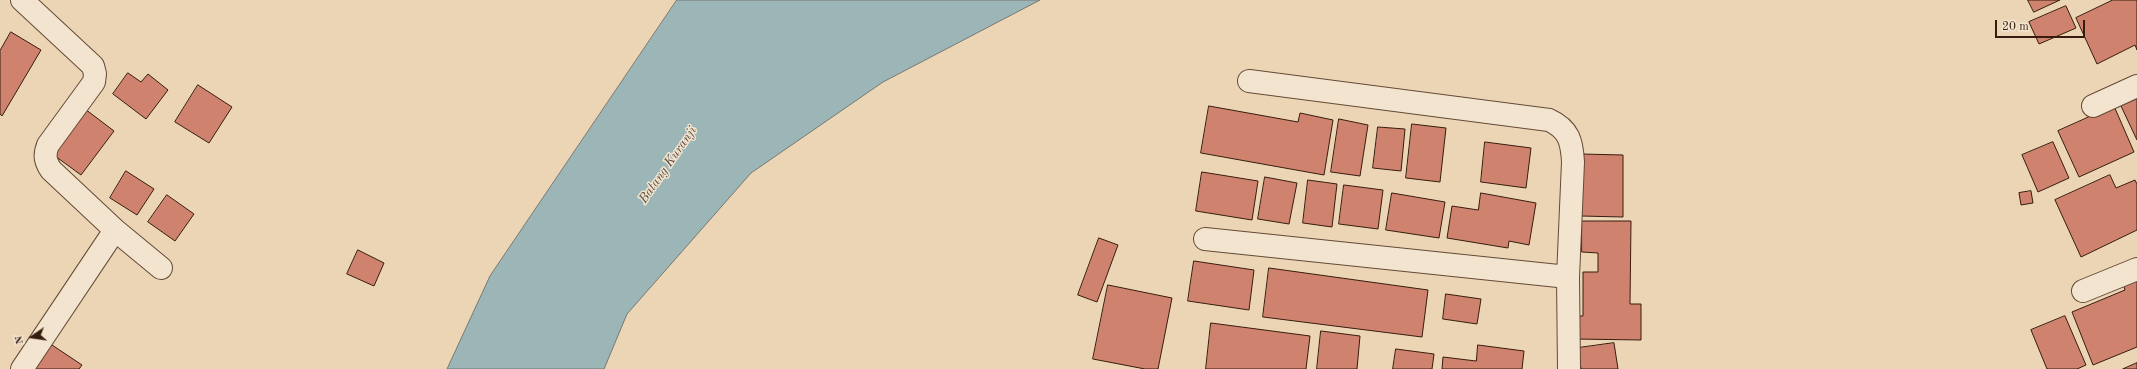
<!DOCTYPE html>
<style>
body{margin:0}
#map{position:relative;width:2137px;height:369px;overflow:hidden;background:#ecd5b5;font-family:"Old Standard TT",serif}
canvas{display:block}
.north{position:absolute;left:12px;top:317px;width:40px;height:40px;-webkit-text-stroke:3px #f3e4cf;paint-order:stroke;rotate:257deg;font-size:11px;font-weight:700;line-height:16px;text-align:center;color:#371c0d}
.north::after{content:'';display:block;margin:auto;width:14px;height:18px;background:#371c0d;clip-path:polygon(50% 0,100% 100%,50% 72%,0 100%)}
.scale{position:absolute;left:1995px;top:20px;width:90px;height:18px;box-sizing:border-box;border:2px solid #371c0d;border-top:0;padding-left:5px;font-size:12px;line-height:14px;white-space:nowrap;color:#371c0d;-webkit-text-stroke:3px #f3e4cf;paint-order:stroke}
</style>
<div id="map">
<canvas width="2137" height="369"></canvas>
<div class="north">N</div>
<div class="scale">20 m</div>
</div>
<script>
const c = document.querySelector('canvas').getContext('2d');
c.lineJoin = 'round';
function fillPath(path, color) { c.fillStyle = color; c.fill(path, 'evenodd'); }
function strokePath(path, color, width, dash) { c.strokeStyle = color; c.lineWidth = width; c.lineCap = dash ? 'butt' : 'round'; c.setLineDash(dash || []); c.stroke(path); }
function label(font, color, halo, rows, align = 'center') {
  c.font = font + ' "Old Standard TT",serif'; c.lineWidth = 3; c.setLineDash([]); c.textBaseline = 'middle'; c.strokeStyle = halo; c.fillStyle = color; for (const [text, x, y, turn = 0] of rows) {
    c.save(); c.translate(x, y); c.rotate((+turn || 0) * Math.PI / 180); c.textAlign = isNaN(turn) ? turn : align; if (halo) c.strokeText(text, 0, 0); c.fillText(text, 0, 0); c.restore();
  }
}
const water = new Path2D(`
 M677 0H1040L883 82 751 173 627 314 604 369H447L490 276Z`);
fillPath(water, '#9cb6b7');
strokePath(water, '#747873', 1);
const building = new Path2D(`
 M2028 0H2060L2034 12Z
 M2113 0H2137V50L2135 45 2097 64 2076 18Z
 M2066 6 2076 28 2039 44 2029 22Z
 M11 32 41 50 2 116 0 114V51Z
 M128 73 141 82 148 74 168 90 146 119 113 94Z
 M198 85 232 107 209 143 175 122Z
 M2137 99V140L2121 106Z
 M1209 106 1298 122 1300 113 1333 120 1324 175 1201 153Z
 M2114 106 2134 152 2079 177 2058 131Z
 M85 109 114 131 81 175 51 153Z
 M1339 119 1368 125 1360 176 1331 172Z
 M1412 124 1446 128 1440 182 1406 178Z
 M1378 127 1405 129 1401 171 1373 168Z
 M1485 142 1531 148 1526 188 1481 182Z
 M2053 142 2069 178 2038 192 2022 155Z
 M1581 154 1623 155V217L1581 216Z
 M126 171 154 189 137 215 110 198Z
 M1202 172 1258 181 1252 220 1196 211Z
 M2110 175 2116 188 2135 180 2137 184V230L2081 257 2055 200Z
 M1265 177 1297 183 1289 224 1258 219Z
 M1308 180 1337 184 1332 227 1303 223Z
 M1344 185 1383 190 1378 229 1339 224Z
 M2031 191 2033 203 2021 205 2019 193Z
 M1392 193 1445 202 1439 238 1386 230Z
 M1481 193 1536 203 1529 245 1509 241 1508 248 1447 238 1452 206 1478 210Z
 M167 195 194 214 175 241 148 222Z
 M1582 221H1631L1630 304H1641V340L1575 339V316H1583V272H1598V253L1582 252Z
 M1099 238 1118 245 1097 302 1078 295Z
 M358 250 384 263 374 286 347 274Z
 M1194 261 1254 270 1249 310 1188 301Z
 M1269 268 1428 290 1422 337 1263 317Z
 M2137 275V347L2093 365 2072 312 2125 290 2122 281Z
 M1108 285 1172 298 1158 369H1145L1093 359Z
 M1446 294 1481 299 1477 324 1443 319Z
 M2065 316 2086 365 2077 369H2047L2031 330Z
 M1211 323 1310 336 1306 369H1206Z
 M1321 331 1360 336 1357 369H1317Z
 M49 343 82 365 79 369H31Z
 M1614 343 1618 369H1581L1578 348Z
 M1478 345 1524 351 1522 369H1442L1443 357 1476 361Z
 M1396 349 1434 354 1432 369H1393Z
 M2137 363V369H2123Z`);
fillPath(building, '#cf836e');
strokePath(building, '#371c0d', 1);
const minor = new Path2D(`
 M22 0 93 66 95 74 94 82 48 145C44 155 45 161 51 170L115 230 22 369
 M1249 81 1549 120C1569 129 1572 142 1573 162L1568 277 1569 369
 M2093 106 2137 86
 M115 230 161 268
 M1205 239 1568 277
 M2083 291 2137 269`);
strokePath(minor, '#644a37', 24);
strokePath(minor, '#f3e4cf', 22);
label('italic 13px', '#554a40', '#f3e4cf', [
 ["Batang Kuranji",668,165,-55]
]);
</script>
